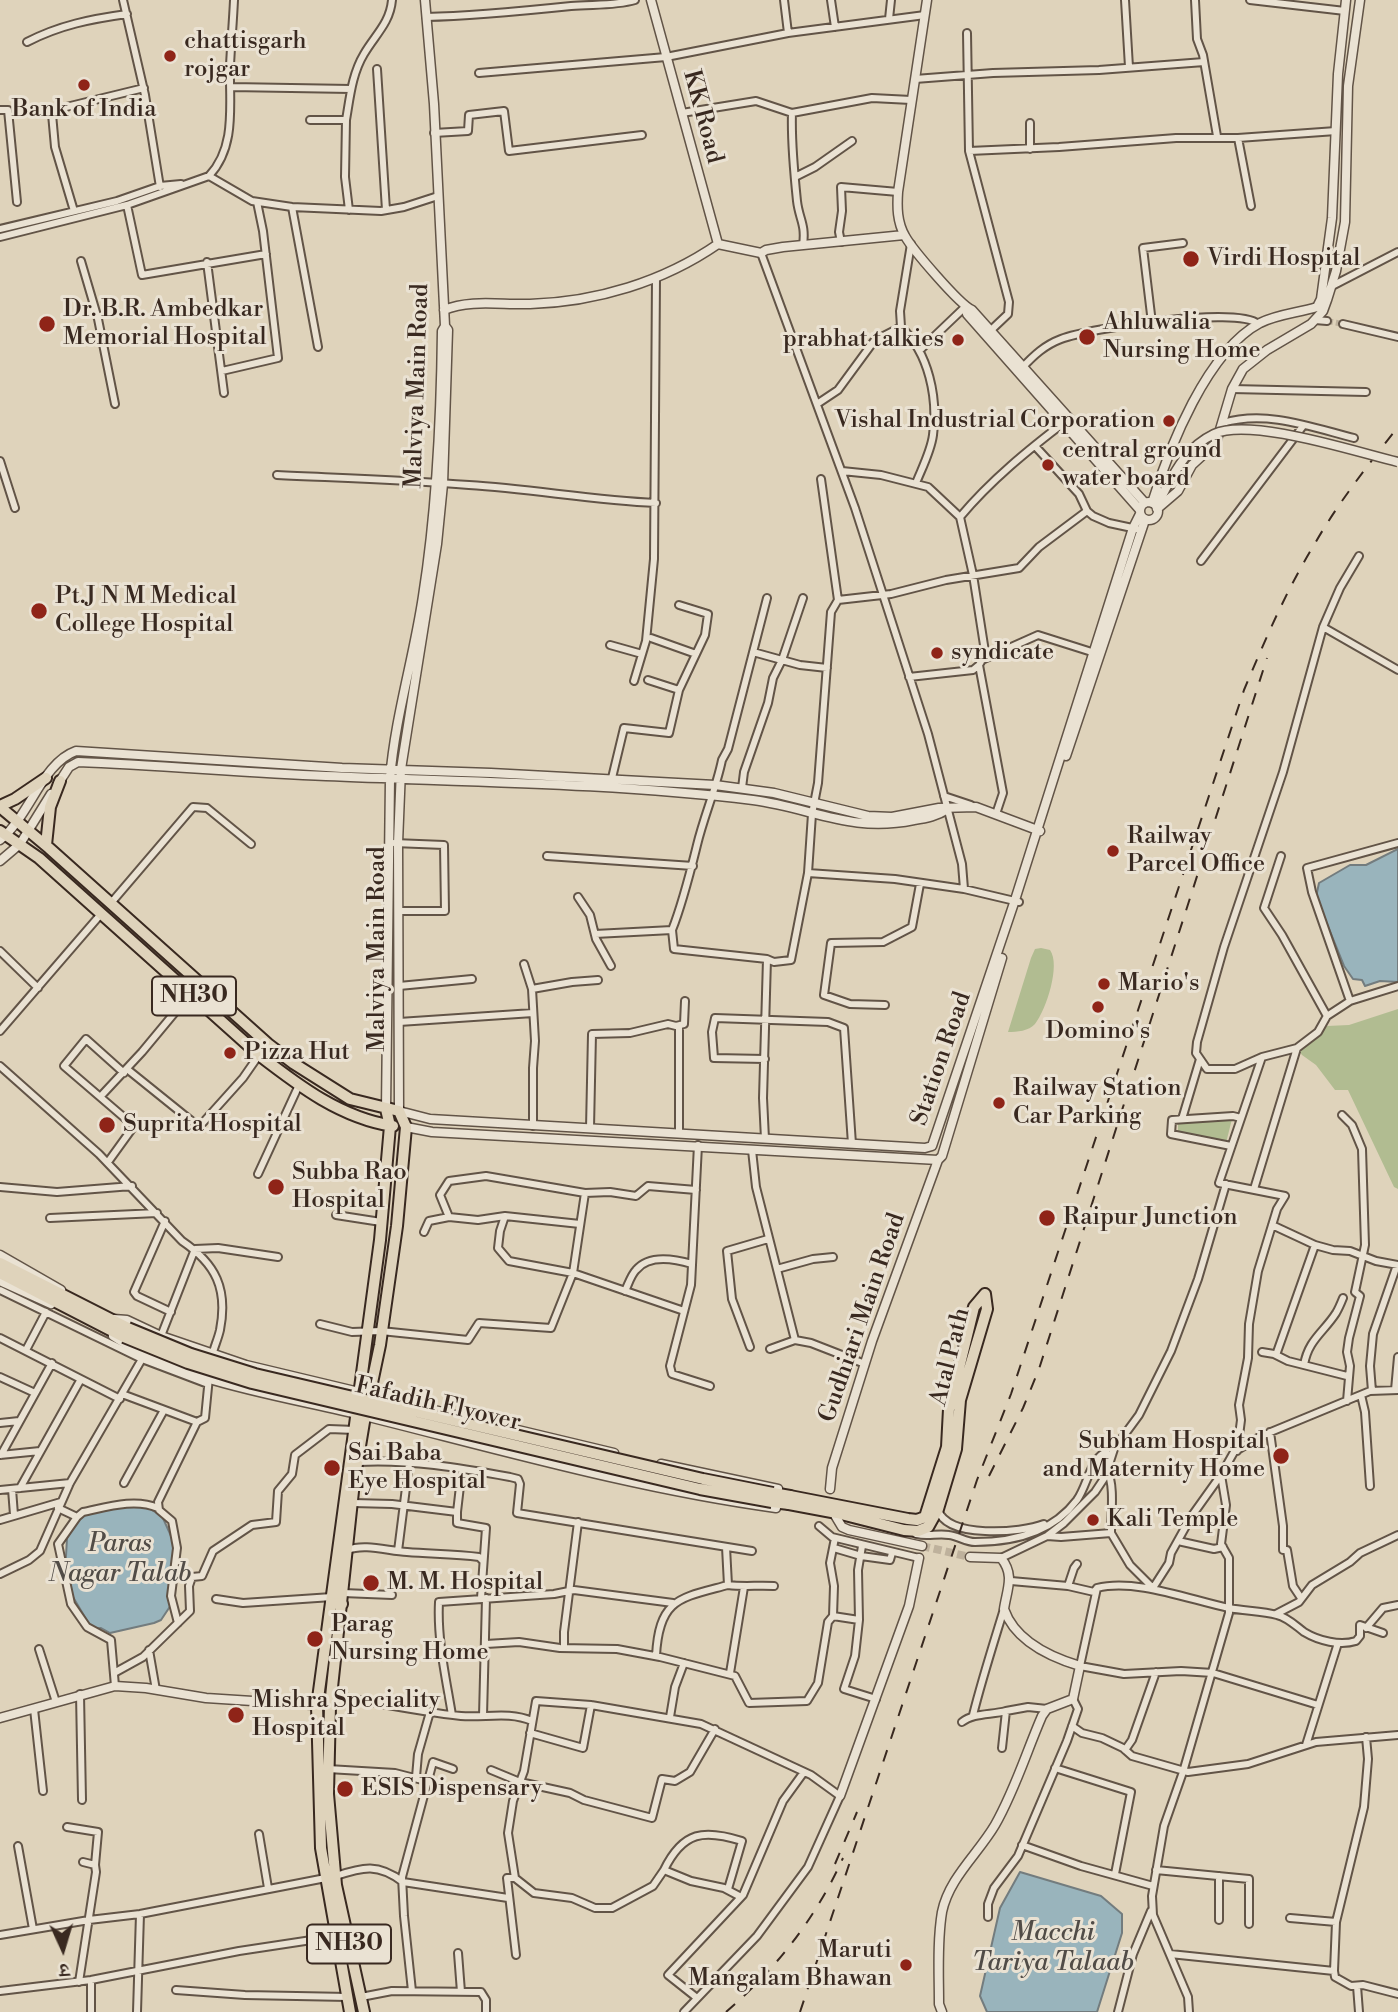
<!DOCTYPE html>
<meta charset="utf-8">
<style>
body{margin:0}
#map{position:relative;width:1398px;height:2012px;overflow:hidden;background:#dfd3bb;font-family:"Libre Bodoni","Noto Serif Devanagari",serif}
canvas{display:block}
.north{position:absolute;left:28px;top:1914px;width:70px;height:70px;-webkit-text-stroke:5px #eae2d3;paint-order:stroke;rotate:176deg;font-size:19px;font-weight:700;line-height:28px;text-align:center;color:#392920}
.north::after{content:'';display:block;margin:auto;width:24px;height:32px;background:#392920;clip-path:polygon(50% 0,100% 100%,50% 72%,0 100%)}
</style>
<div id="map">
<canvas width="1398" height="2012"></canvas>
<div class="north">उ</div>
</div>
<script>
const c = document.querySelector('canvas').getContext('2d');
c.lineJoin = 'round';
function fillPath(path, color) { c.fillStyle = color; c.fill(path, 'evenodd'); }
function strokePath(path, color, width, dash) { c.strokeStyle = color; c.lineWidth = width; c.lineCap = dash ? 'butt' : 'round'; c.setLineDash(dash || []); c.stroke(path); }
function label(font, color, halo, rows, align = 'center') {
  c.font = font + ' "Libre Bodoni",serif'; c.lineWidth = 6; c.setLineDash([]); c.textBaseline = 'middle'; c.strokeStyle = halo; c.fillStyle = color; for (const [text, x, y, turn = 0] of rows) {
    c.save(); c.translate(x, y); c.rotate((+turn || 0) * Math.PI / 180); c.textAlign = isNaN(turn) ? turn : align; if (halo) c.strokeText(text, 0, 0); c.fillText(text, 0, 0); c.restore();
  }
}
fillPath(new Path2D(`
 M1041 948 1050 950C1061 965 1046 1010 1035 1024 1029 1031 1017 1032 1008 1032L1031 958 1035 949Z
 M1398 1009V1189L1394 1187 1348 1090H1335L1316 1065 1302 1055 1297 1048 1321 1034 1327 1026 1349 1025Z
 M1232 1119 1226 1143 1178 1133V1123Z`), '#b1bc91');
const water = new Path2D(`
 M1398 849V982L1380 981 1365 986 1362 980 1353 979 1344 966 1316 897 1319 883 1350 865H1366Z
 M143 1505 162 1516 176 1547 170 1579 171 1605 161 1620 154 1623 110 1633 101 1628 92 1629 70 1592 65 1574 67 1538 77 1522 85 1515 112 1508Z
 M1020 1872 1101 1896 1122 1914V1933L1097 2012H987L980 1996 1000 1908Z`);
fillPath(water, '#99b4bc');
strokePath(water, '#737c7e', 2);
strokePath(new Path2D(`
 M1327 321 1343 324`), '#beb19c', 6, [6, 3]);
strokePath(new Path2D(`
 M922 1546 970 1557`), '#beb19c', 8, [8, 4]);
const minor = new Path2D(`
 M123 0 145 95 160 187
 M784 0 788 33
 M831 0 835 27
 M1125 0 1129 67
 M1195 0 1197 39 1203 55 1217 136
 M1250 0 1345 11
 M426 17C475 16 523 11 571 6 593 4 614 6 635 0
 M889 19 891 0
 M967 33 969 151 1009 302 1008 314 989 332
 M27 42C60 25 91 19 127 14
 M377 69 386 210
 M479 73 666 57 788 33 925 15
 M915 79 993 73 1099 70 1204 62
 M231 87 351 89
 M0 110H8L17 202
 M682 113 756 101 792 113C791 142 794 172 797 201 799 219 806 224 803 245
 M792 113 872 98 911 100
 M310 120H346L345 177 349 210
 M346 120C350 97 352 74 364 54 375 35 390 23 392 0
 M1030 123V149
 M434 133 468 131 469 115 504 111 509 151 642 135
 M1238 138 1251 206
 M969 151 1059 147 1176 138H1238L1336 131
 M209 176 252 201 292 207 381 211 404 207 438 196
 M795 177 815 167 852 141
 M127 205 142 275 266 254
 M292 207 318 347
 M74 211 55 147 52 114 62 108 144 88
 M0 229 117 201 160 186 181 184
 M0 237 127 205 209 176C237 146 229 104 230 66 231 44 233 22 234 0
 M841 242 839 232 842 211 841 187 898 192
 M761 253 855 508 928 734 962 864 964 889
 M81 261 98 319 115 404
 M207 262 224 393
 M1332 286 1398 252
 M1315 320 1327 321
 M1152 323 1143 248 1183 243
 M1343 324 1398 337
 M901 327 900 311 911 244
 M920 350 965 307
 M1022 368C1034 355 1045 345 1061 339 1089 328 1238 306 1258 324
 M222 371 278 358 263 231 257 202
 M1232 389 1366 392
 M817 404 838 390 874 341 901 327C929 353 938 398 933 435 931 451 922 468 916 483
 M1223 423C1266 410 1311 427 1354 438
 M1035 446 1079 494 1087 511 1093 516 1109 523 1137 529
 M0 461 15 508
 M842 471 881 475 928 487 960 517 973 575 986 658
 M277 475C341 478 405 480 469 485 532 489 593 500 656 503
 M821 479 838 600
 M960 517C991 480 1028 450 1066 421
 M1359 556 1340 588 1323 627 1283 772 1224 947 1197 1042 1196 1053 1207 1069H1235L1262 1057 1297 1048 1318 1032 1327 1016 1350 1001 1398 986
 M1201 561 1303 426
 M1323 627 1398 670
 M651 638 696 654
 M610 645 642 654
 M753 652 800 665 827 668
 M909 677 973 670 979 665
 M648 680 679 690
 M634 681 646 641 654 559 656 278
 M611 782 624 728 669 733 679 690 705 635 708 614 679 605
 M742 788 744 772 768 703 773 678 782 660 803 598
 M944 796 971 805
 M996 814 1003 793 979 665 982 660 1038 635 1098 654
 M394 843 444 845 445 911H398
 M547 856 693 866
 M1281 856 1264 908 1282 935 1327 1016
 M808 873 895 879 964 889 1019 902
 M578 897 590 915 596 939 611 966
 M111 903 193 807 207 808 251 844
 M672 930 674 949 767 959 774 962 791 960 808 873 812 814 818 783 831 612 838 600 891 594 946 580 1019 568 1039 547 1087 511
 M595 934 672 930C683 902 690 873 697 845 704 816 716 789 722 760L728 749 767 598
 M0 951 38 988
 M524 964 532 989 535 1041 533 1068V1126
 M399 986 472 979
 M532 989 572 982 598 980
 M1350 1001 1312 892 1307 868 1398 843
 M885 1005 850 1004 824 995 831 943 883 942 912 927 920 884
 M399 1022 533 1013
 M679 1026V1134
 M0 1031 101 914
 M765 1059 714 1058 712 1032 715 1018 828 1022 844 1028 852 1144
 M0 1066 99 1154 182 1241C216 1264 228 1289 220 1330 218 1339 214 1347 212 1356
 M127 1069 199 1127 243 1078 259 1055
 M101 1096 142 1052 191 993
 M1342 1115 1352 1125 1362 1149 1365 1245 1355 1292 1360 1296 1349 1338 1347 1352 1350 1366 1347 1401
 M1182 1119 1200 1059
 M590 1128 592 1034 630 1033 668 1024 676 1026 684 1024 685 1001
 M765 1139 763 1098 767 959
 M698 1145 691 1285 670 1366 672 1374 710 1386
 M1231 1146 1171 1134 1172 1120 1233 1116 1241 1118
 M752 1150 756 1187 795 1340
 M108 1162 134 1126 64 1066 86 1039 124 1073
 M258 1174 299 1085
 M0 1187 57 1192 132 1186
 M1254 1189 1297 1048
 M336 1215 381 1222
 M505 1216 478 1220 449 1217 440 1195 449 1181 486 1176 585 1193
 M50 1218 157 1213
 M165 1221 134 1292 137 1296 171 1312
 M580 1224 505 1216 500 1231 498 1248 509 1261 573 1273 684 1311
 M1272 1225 1315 1245 1333 1250 1350 1251 1376 1261 1398 1265
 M424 1232 429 1221 449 1217
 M777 1269 813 1259 833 1257
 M0 1290 142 1359 208 1384
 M625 1291C628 1285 631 1275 636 1270 649 1254 675 1259 692 1264
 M320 1324 352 1332 381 1331 468 1340 479 1323 551 1328 573 1273 585 1193 610 1192 636 1196 648 1186 696 1190
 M161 1336 195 1249 218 1248 278 1257
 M0 1338 120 1399
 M750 1347 732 1299 727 1251 768 1239
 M770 1349 795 1340 811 1343 865 1364
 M26 1350 46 1312
 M1262 1352 1274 1354 1288 1361 1347 1376
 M1276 1355 1315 1245
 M1304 1365C1308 1340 1324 1332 1336 1313 1339 1308 1341 1303 1343 1298
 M0 1377 35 1393
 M1395 1390 1398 1357
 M1372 1391 1370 1366 1373 1334 1397 1265
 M122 1394 197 1422
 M1361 1395 1365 1412 1370 1486
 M0 1423 19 1421
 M1270 1432 1283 1526V1550H1287L1293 1586 1301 1598
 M1237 1451 1241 1420 1239 1405 1248 1358 1249 1324 1258 1271 1277 1209 1285 1196 1219 1183 1262 1057
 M0 1455 40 1451
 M1 1455 52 1363
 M358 1462C408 1459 461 1468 510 1477L518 1479 520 1484 517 1513 752 1551
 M462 1469 457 1512V1523L486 1528 481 1598
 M1107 1471C1115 1483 1111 1516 1111 1533
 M124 1483 164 1410
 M20 1488 81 1379
 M12 1489 14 1515
 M0 1490 70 1483
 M353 1503 392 1504 457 1512
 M58 1508 77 1517 58 1544 71 1604 87 1627 111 1640 115 1686
 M938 1509C945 1539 1022 1533 1044 1524
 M77 1517 83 1512C107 1507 135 1498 158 1508
 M0 1520 61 1502
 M819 1526 832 1537 919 1558
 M916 1534C928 1537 937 1533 949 1535 958 1536 966 1542 975 1542 1014 1542 1053 1532 1077 1500 1087 1486 1090 1461 1104 1453L1112 1455
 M1047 1536 1061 1537 1111 1533 1130 1565 1153 1588 1169 1563 1171 1553 1191 1517 1221 1475
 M1178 1541 1214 1549 1223 1547
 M726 1547 728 1585C744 1587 758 1585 774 1586
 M834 1548 861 1556 890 1560 892 1553
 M347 1550C365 1543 388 1551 407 1552 431 1554 455 1554 479 1557L483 1561
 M398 1551 409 1464
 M1001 1558 1047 1536 1064 1523 1095 1492 1105 1477 1114 1449 1139 1415 1171 1351 1198 1279 1226 1184
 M1077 1564 1074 1568 1068 1586 1094 1592 1097 1588C1135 1578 1190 1600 1229 1608 1244 1611 1262 1611 1277 1615 1287 1617 1296 1626 1304 1632 1319 1641 1340 1646 1356 1641L1360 1636V1625L1383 1633
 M0 1574 29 1560 40 1551 70 1483 142 1359
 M1011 1581 1068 1586
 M1097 1588 1080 1666 1124 1674 1181 1671 1213 1673 1318 1705
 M343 1593 392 1595
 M216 1599 243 1603 332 1597
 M1276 1614 1299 1602 1312 1585 1350 1562 1360 1553 1398 1535
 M833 1616 834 1586 830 1563 835 1538
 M859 1620 858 1570 862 1546
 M178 1623 171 1596 177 1548 172 1521 159 1510 158 1502 197 1422 205 1418 209 1377
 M1366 1628 1383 1608 1398 1605
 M486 1644 519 1642 560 1648 617 1649 660 1657 735 1676 749 1703 807 1701 818 1683 828 1622 833 1616 859 1620 855 1656 844 1689 876 1699
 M564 1648V1632L578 1522
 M39 1649 56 1702
 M149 1650 156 1690
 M656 1656C659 1598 680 1598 728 1585
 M114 1673 143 1657 190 1611 189 1586 192 1577 202 1576 213 1551 252 1525 276 1522 278 1491 292 1474 295 1455 329 1429 355 1430
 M730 1673 744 1587
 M80 1694 82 1800
 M331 1695C373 1702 419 1712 461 1716 485 1718 509 1711 532 1721
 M34 1709 43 1791
 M452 1715C446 1678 437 1640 439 1602L554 1594 574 1590 673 1603
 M973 1715C982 1679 993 1645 1004 1609
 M483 1716 486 1598
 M670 1717 675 1687 684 1663
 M962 1722C973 1713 991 1715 1006 1711
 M1072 1726 1082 1733 1102 1738 1123 1748 1132 1756 1188 1772 1248 1764 1316 1742 1398 1735
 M530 1733 583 1748 591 1705
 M1366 1737 1368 1759 1364 1807 1336 1922 1334 1971 1335 1977 1351 1986 1363 1985 1398 1994
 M1306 1745 1338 1643
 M1002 1748 1006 1711 1028 1707 1047 1709
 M1125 1750 1132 1740 1156 1672
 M1055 1768 1131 1792 1115 1874
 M328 1769 395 1773 426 1781
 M491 1770 520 1782 570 1793 584 1800 652 1818 662 1779 675 1781 690 1772 715 1729
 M416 1777 418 1754 430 1712
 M67 1827 98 1832 95 1865
 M259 1834 268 1888
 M1022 1845 1081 1866 1153 1886
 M18 1846 33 1929
 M1156 1870 1249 1879V1924
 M1219 1876V1920
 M515 1878 534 1893 572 1898 595 1908H612L653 1886 664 1870
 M728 1889 742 1841C704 1829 683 1831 664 1870L691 1881 724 1888 741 1897
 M988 1917V1904L994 1888 1018 1856 1067 1741 1078 1709 1073 1699
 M1290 1918 1336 1922
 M0 1935 89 1920 140 1914 336 1876C363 1867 378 1863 403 1882L508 1898
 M458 1953 461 1992
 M1170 1954 1334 1971
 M516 1955 507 1878H515L508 1833 513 1801 524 1771 536 1701 591 1705 701 1724 811 1775 840 1796 808 1867 757 1936 684 2012
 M79 1982 96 1872 95 1865 83 1862
 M1357 1986 1359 2012
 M176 1990 245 1995 348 1997
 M0 1991 91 1980 239 1951 338 1936
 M412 1991 404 1916 402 1877 433 1762 453 1769
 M361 1997 392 1991 481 1992 486 2000V2012
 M697 1998 668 1975 743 1895 783 1801 804 1772
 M91 2012V1980
 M137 2012 140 1914
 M1118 2012 1133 1954 1151 1911
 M1189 2012 1188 1997 1153 1915 1152 1896 1164 1826 1183 1772 1229 1613V1558L1221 1544 1226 1505 1221 1475 1234 1452 1261 1436 1370 1391 1398 1390`);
const tertiary = new Path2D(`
 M651 0 718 244
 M927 0 898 192C897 207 897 222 905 236 912 249 959 304 972 310L1145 503
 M965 307 967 314 1140 510
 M444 310C470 299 501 305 530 304 596 302 663 282 718 244L761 253 766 250 783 247 904 235
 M445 326 448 330 443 484 437 544 401 769 398 843 399 1111 430 1119 925 1148 932 1146 1015 900 1133 528 1140 514
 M1140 511a9 9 0 1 1 18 0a9 9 0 1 1-18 0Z
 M1152 503C1169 448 1207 351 1260 323 1278 314 1298 313 1317 307L1321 299 1332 218 1338 74 1346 0
 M1156 506 1165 490
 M1157 509 1178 491 1192 465 1216 443 1232 389 1243 369 1267 350 1311 324 1323 311 1327 300 1336 271 1345 222 1348 86 1360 0
 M1066 756 1145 520
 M58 784 69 767 78 762C161 765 244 773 326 776 469 782 611 783 753 800 813 808 850 833 914 820 927 818 937 816 948 809
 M0 840C30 816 42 763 76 751L342 768 491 773 715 785 774 793 868 816 892 817 939 808 976 807 1040 831
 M0 861 20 844 51 794
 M386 1109 390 779C395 717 414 657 423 596 437 508 441 420 442 331L445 326 434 104 425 0
 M406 1127 432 1132 938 1160
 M0 1255 61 1290
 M0 1281 51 1304
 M114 1319 127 1320 161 1336 246 1365 614 1453
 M113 1336C182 1383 285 1396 365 1416 501 1450 637 1489 776 1508
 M661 1464 778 1489
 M830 1489 832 1468 872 1341 938 1160 942 1156 1002 958
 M836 1517 842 1527 849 1530 922 1546
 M0 1718 115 1686 146 1688 206 1698 330 1706
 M840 1796 909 1606 919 1558
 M942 2012 939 2004C939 1974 937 1942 942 1912 949 1878 978 1854 995 1825 1015 1790 1026 1753 1042 1716L1047 1709 1073 1699 1080 1666C1050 1657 1015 1641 1004 1609 1007 1589 1015 1575 1001 1558L970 1557`);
const primary = new Path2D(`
 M0 806 15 799 46 778
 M0 807 49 848 268 1044 293 1063 350 1099 399 1111 406 1127 397 1226 380 1345 365 1416 354 1482 330 1706 328 1794 336 1885 364 2012
 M0 831 39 858 259 1055C299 1086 341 1118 393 1126
 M46 845 50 807 60 781
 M789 1504 837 1513 904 1530 918 1531 928 1527 938 1509 956 1449 960 1400 987 1309 985 1294 974 1307 949 1409 947 1447 925 1517 917 1520 908 1519 790 1496
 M350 2012 321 1848 317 1706 380 1240 390 1126 386 1109`);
const trunk = new Path2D(`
 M0 1263 128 1328
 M0 1273 124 1337
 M773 1493 790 1496
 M772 1502 789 1504
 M331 1603 342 1604`);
strokePath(minor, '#625447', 10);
strokePath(tertiary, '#625447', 11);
strokePath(primary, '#392920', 14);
strokePath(trunk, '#392920', 14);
strokePath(minor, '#eae2d3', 6);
strokePath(tertiary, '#eae2d3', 8);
strokePath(primary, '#dfd3bb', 10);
strokePath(trunk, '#dfd3bb', 10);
strokePath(new Path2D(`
 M989 1476 1023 1408 1039 1369 1267 658
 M835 1864 857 1812
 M726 2012C776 1969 816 1918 843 1858
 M800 2012 977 1480 1011 1394 1244 690C1265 640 1286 591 1314 545 1338 503 1368 465 1398 427`), '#392920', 2, [12, 12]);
const tertiaryBridge = new Path2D(`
 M1165 490C1177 467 1189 446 1214 434 1250 417 1356 452 1398 462`);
const trunkBridge = new Path2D(`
 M128 1328 191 1354 255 1374 703 1479 773 1493
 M124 1337 188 1363 252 1383 700 1489 772 1502`);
strokePath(tertiaryBridge, '#625447', 11, []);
strokePath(trunkBridge, '#392920', 14, []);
strokePath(tertiaryBridge, '#eae2d3', 8);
strokePath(trunkBridge, '#dfd3bb', 10);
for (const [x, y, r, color] of [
 [170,56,7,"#8f2418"],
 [84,85,7,"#8f2418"],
 [1191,259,9,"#8f2418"],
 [47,324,9,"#8f2418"],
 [1087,337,9,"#8f2418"],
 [958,340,7,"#8f2418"],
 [1169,421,7,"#8f2418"],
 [1048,465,7,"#8f2418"],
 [39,611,9,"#8f2418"],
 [937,653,7,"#8f2418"],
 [1113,851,7,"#8f2418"],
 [1104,984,7,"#8f2418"],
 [1098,1007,7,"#8f2418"],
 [230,1053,7,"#8f2418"],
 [999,1103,7,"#8f2418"],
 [107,1125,9,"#8f2418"],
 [276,1187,9,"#8f2418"],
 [1047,1218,9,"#8f2418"],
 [1281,1456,9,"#8f2418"],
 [332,1468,9,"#8f2418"],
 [1093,1520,7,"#8f2418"],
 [371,1583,9,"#8f2418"],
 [315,1639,9,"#8f2418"],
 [236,1715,9,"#8f2418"],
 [345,1789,9,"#8f2418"],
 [906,1965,7,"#8f2418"]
]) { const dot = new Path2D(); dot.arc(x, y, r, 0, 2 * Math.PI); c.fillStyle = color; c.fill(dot); strokePath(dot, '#eae2d3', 2.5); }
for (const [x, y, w] of [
 [194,996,84],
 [349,1944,84]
]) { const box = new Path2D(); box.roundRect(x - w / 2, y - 19.5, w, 39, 5); c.fillStyle = '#eae2d3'; c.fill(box); strokePath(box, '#392920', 2); }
label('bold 23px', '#392920', null, [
 ["NH30",194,996],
 ["NH30",349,1944]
]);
label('24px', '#392920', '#eae2d3', [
 ["chattisgarh",184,42],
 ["rojgar",184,70],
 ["Bank of India",84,110,"center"],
 ["Virdi Hospital",1207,259],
 ["Dr. B.R. Ambedkar",63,310],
 ["Memorial Hospital",63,338],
 ["Ahluwalia",1103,323],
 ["Nursing Home",1103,351],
 ["prabhat talkies",944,340,"right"],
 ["Vishal Industrial Corporation",1155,421,"right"],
 ["central ground",1062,451],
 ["water board",1062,479],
 ["Pt.J N M Medical",55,597],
 ["College Hospital",55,625],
 ["syndicate",951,653],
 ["Railway",1127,837],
 ["Parcel Office",1127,865],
 ["Mario's",1118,984],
 ["Domino's",1098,1032,"center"],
 ["Pizza Hut",244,1053],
 ["Railway Station",1013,1089],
 ["Car Parking",1013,1117],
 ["Suprita Hospital",123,1125],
 ["Subba Rao",292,1173],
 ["Hospital",292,1201],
 ["Raipur Junction",1063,1218],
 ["Subham Hospital",1265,1442,"right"],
 ["and Maternity Home",1265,1470,"right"],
 ["Sai Baba",348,1454],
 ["Eye Hospital",348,1482],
 ["Kali Temple",1107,1520],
 ["M. M. Hospital",387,1583],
 ["Parag",331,1625],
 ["Nursing Home",331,1653],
 ["Mishra Speciality",252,1701],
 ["Hospital",252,1729],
 ["ESIS Dispensary",361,1789],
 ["Maruti",892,1951,"right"],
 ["Mangalam Bhawan",892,1979,"right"]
], 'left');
label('24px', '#392920', '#eae2d3', [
 ["KK Road",702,117,75],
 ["Malviya Main Road",418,386,-88],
 ["Malviya Main Road",378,949,-90],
 ["Station Road",942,1059,-71],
 ["Gudhiari Main Road",863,1318,-71],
 ["Atal Path",951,1357,-76],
 ["Fafadih Flyover",438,1405,13]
]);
label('italic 26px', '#514c47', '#eae2d3', [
 ["Paras",120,1545],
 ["Nagar Talab",120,1575],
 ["Macchi",1053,1934],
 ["Tariya Talaab",1053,1964]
]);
</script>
